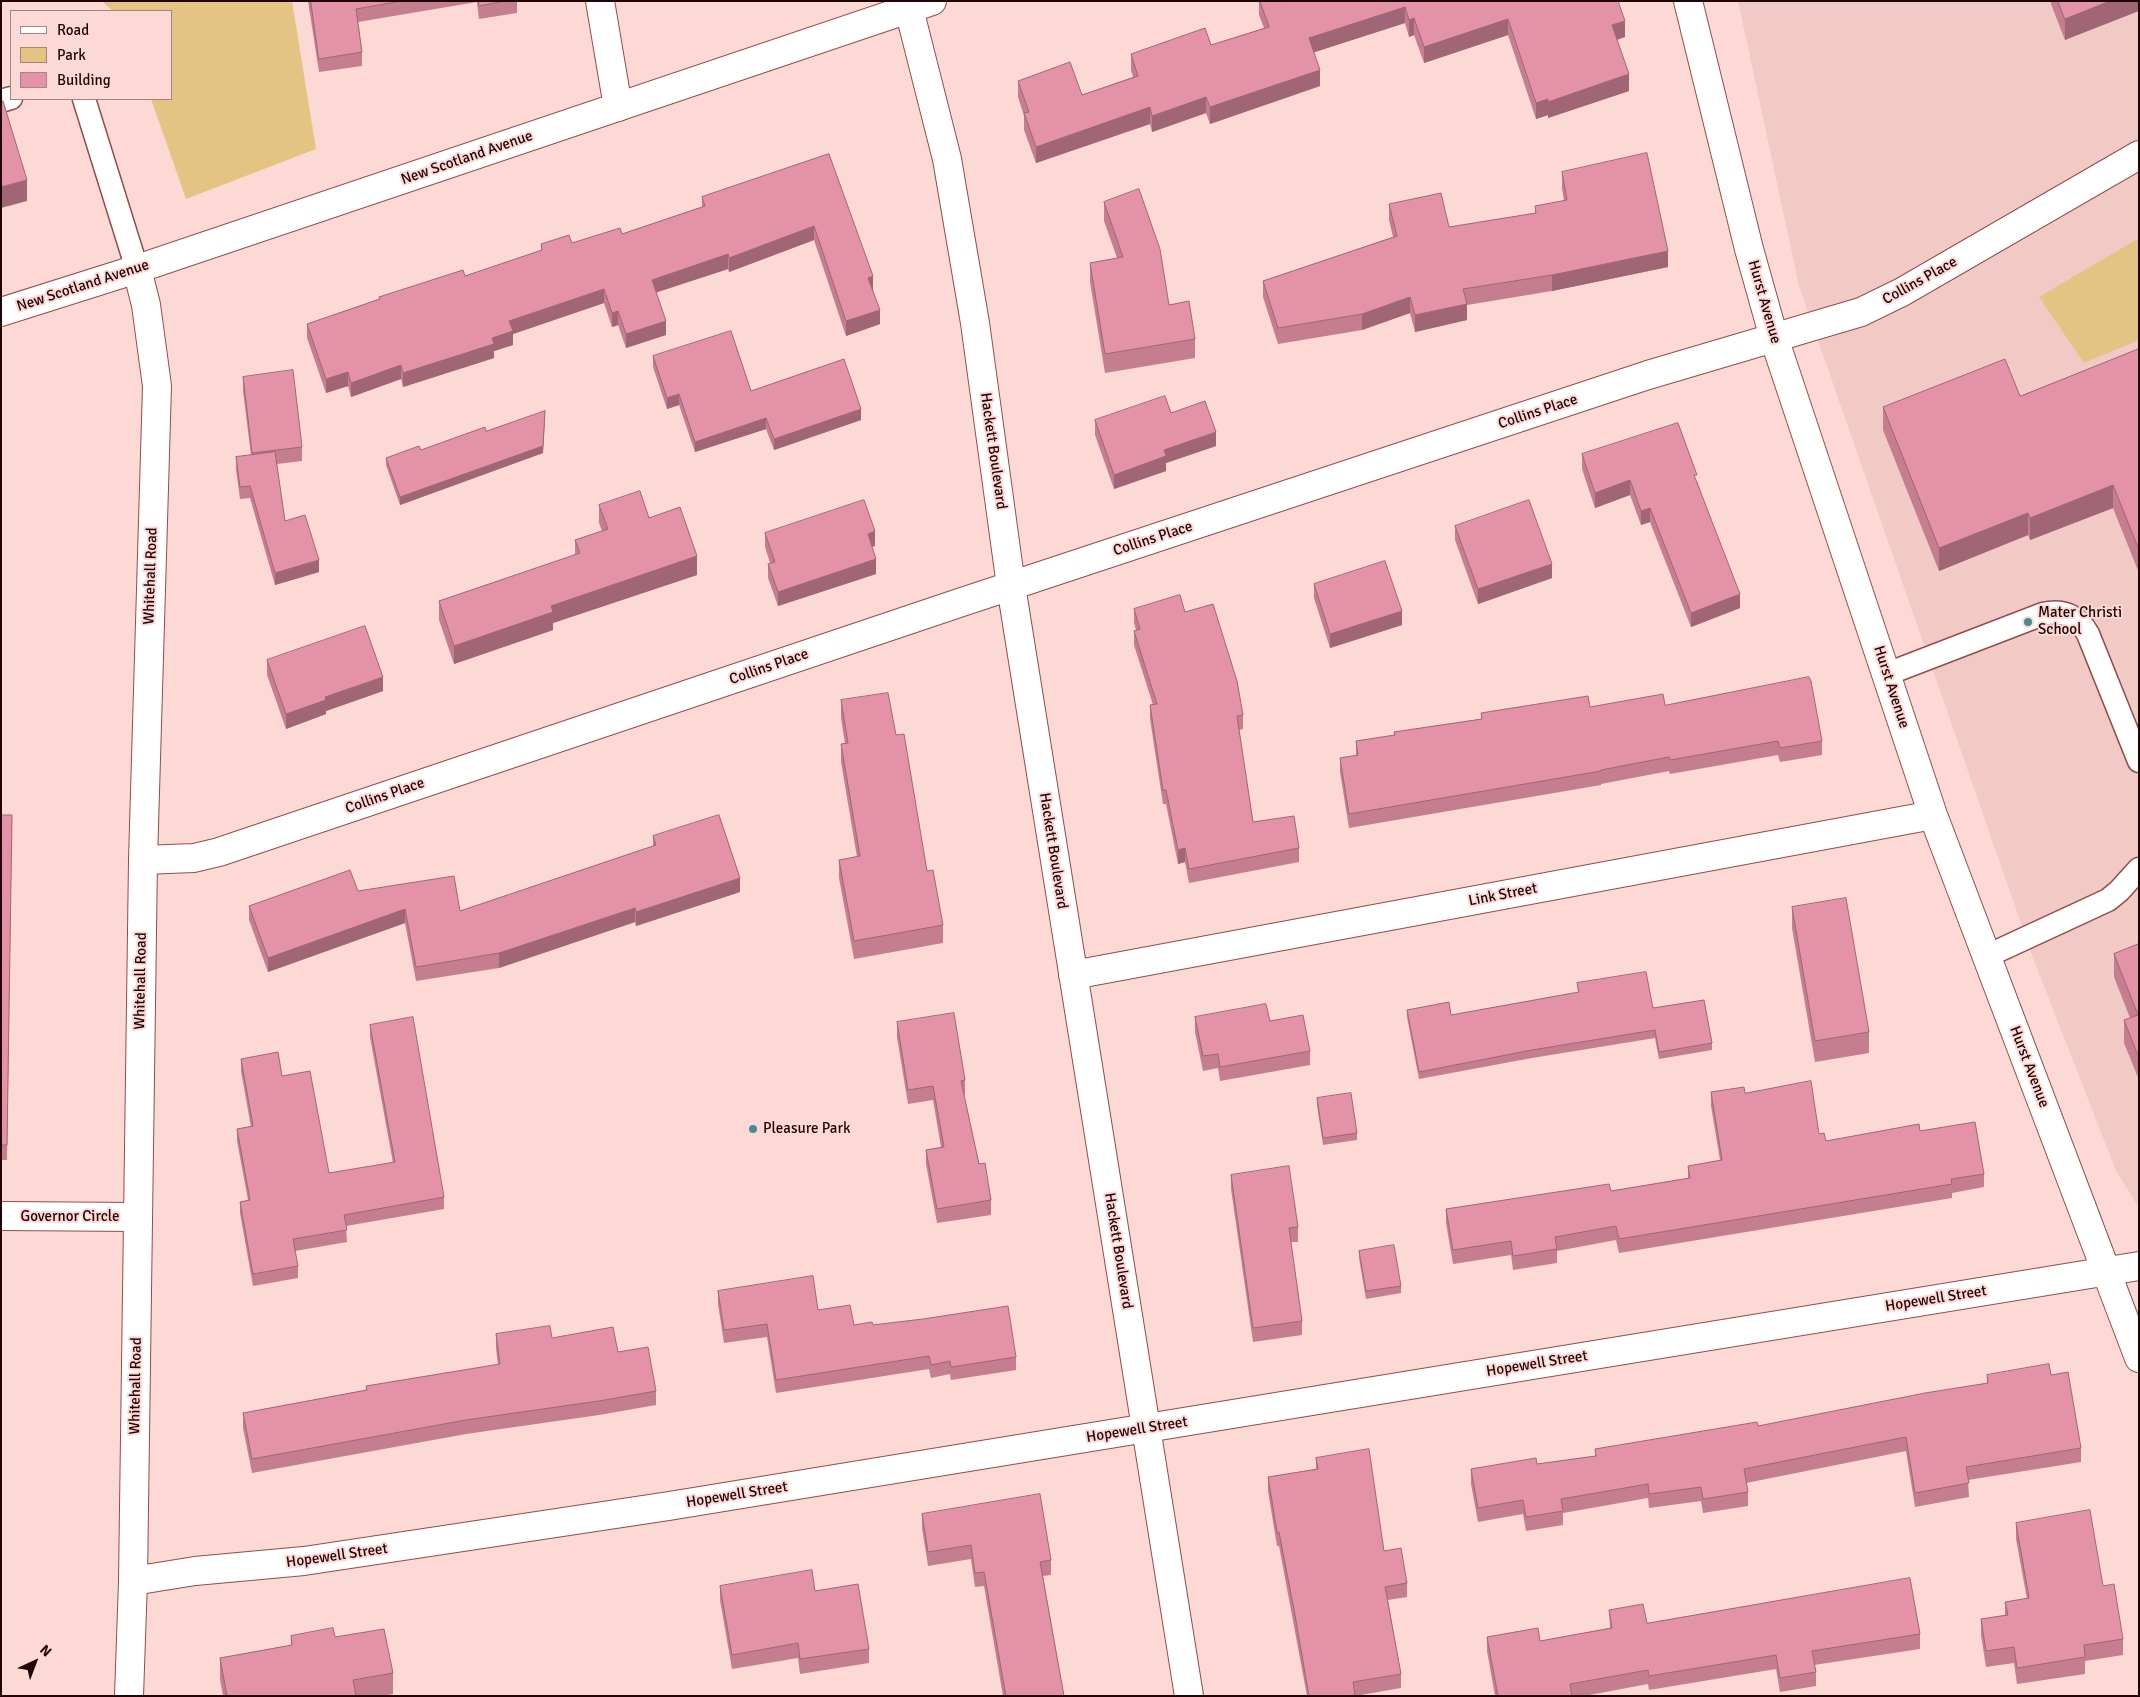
<!DOCTYPE html>
<style>
body{margin:0}
#map{position:relative;width:2140px;height:1697px;overflow:hidden;background:#fdd9d6;font-family:Signika,sans-serif}
canvas{display:block}
.frame{position:absolute;inset:0;border:2px solid #200405;pointer-events:none}
.legend{position:absolute;left:10px;top:10px;width:162px;height:90px;box-sizing:border-box;background:#fdd9d6;border:1px solid #a58482;margin:0;padding:6px 9px;list-style:none;font-size:15px;color:#200405}
.legend li{display:flex;align-items:center;gap:10px;height:25px}
.legend b{width:25px;border:1px solid #a58482}
.north{position:absolute;left:10px;top:1637px;width:50px;height:50px;-webkit-text-stroke:4px #fdd9d6;paint-order:stroke;rotate:43deg;font-size:14px;font-weight:700;line-height:20px;text-align:center;color:#200405}
.north::after{content:'';display:block;margin:auto;width:18px;height:22px;background:#200405;clip-path:polygon(50% 0,100% 100%,50% 72%,0 100%)}
</style>
<div id="map">
<canvas width="2140" height="1697"></canvas>
<div class="frame"></div>
<ul class="legend">
<li><b style="height:6px;background:#fff"></b>Road</li>
<li><b style="height:14px;background:#e4c483"></b>Park</li>
<li><b style="height:14px;background:#e492a7"></b>Building</li>
</ul>
<div class="north">N</div>
</div>
<script>
const c = document.querySelector('canvas').getContext('2d');
c.lineJoin = 'round';
function fillPath(path, color) { c.fillStyle = color; c.fill(path, 'evenodd'); }
function strokePath(path, color, width, dash) { c.strokeStyle = color; c.lineWidth = width; c.lineCap = dash ? 'butt' : 'round'; c.setLineDash(dash || []); c.stroke(path); }
function label(font, color, halo, rows, align = 'center') {
  c.font = font + ' Signika,sans-serif'; c.lineWidth = 4; c.setLineDash([]); c.textBaseline = 'middle'; c.strokeStyle = halo; c.fillStyle = color; for (const [text, x, y, turn = 0] of rows) {
    c.save(); c.translate(x, y); c.rotate((+turn || 0) * Math.PI / 180); c.textAlign = isNaN(turn) ? turn : align; if (halo) c.strokeText(text, 0, 0); c.fillText(text, 0, 0); c.restore();
  }
}
fillPath(new Path2D(`
 M1738 1H2139V1208L2116 1171 2033 958 1799 286Z`), '#f1cac6');
fillPath(new Path2D(`
 M102 1H292L316 149 186 199 151 99H171V11H113Z
 M2139 238V340L2084 363 2039 297Z`), '#e4c483');
const service = new Path2D(`
 M84 99 137 269
 M1 101 11 98
 M1887 674 2043 614C2063 609 2078 616 2088 634L2139 761
 M1987 956 2108 900 2119 891 2139 869`);
const minor = new Path2D(`
 M600 1 618 107
 M1688 1 1749 249 1774 338 1933 815 2139 1358
 M909 9 947 159 975 323 1011 586 1189 1696
 M143 860 194 858 219 852 959 603 1648 375 1861 312 1902 292 2139 155
 M1073 975 1933 815
 M1 1216 138 1217
 M133 1581 195 1571 304 1561 669 1506 2139 1266`);
const tertiary = new Path2D(`
 M1 312 137 269 932 1
 M129 1696 133 1581 143 860 157 386 146 305 137 269`);
strokePath(service, '#974b48', 25);
strokePath(minor, '#974b48', 30);
strokePath(tertiary, '#974b48', 30);
strokePath(service, '#fff', 22);
strokePath(minor, '#fff', 28);
strokePath(tertiary, '#fff', 28);
fillPath(new Path2D(`
 M308 1H517V13L479 19 477 2 358 22 362 52V66L319 72Z
 M1259 1H1618L1625 37 1617 40 1629 91 1548 118V115L1536 119 1508 35 1424 63 1414 35 1409 37 1405 23 1314 52 1320 86 1210 124 1206 113 1152 132 1150 124 1036 163 1024 130V116L1018 97V81L1082 95 1133 77 1131 70V54L1211 45 1264 28 1259 15Z
 M2051 1H2139L2065 40 2051 4Z
 M829 154 873 290V291L880 324 846 336 814 240 729 272 728 269 656 292 666 335 626 348 618 325 612 327 604 303 513 334V345L494 351V358L403 387 401 379 351 397 348 386 326 393 307 338V324L379 299V297L465 276 541 251V244L572 243 622 234 702 207V197Z
 M1562 172 1668 267 1552 291 1467 305V320L1415 332 1410 313 1362 330 1278 344 1263 297V281L1393 237 1389 220V204L1449 227 1535 213V206L1564 201 1562 188Z
 M1104 202 1169 305 1195 339V358L1105 373 1090 282V263L1117 258 1104 221Z
 M2139 349V573L2113 508 2030 540 2028 535 1939 571 1883 430V407L2020 396Z
 M653 356 751 391 861 420 774 450 766 429 695 452 679 405 667 409 653 367Z
 M243 377 302 447V461L277 464 285 521 319 572 275 585 250 498 240 499 236 469V457L251 455 243 391Z
 M1171 413 1216 446 1166 463V471L1114 489 1095 435V420Z
 M545 418 543 453 400 505 386 465V458L421 450 486 431Z
 M1582 454 1697 481 1740 608 1691 627 1650 522 1641 525 1630 495 1595 508 1582 469Z
 M599 505 649 518 697 575 553 623V630L454 664 439 620V601L575 555V540L602 531 599 523Z
 M1455 526 1552 578 1478 604 1455 540Z
 M765 533 875 546H872L876 574 778 606 768 578V564L770 563 765 547Z
 M1314 584 1402 625 1330 648 1314 598Z
 M1134 609 1185 612 1243 715V729L1239 730 1253 822 1299 848V862L1189 883 1185 862 1178 864 1166 804H1163L1150 719V705H1153L1134 645V631L1136 630 1134 623Z
 M267 660 383 691 326 711V714L286 729 267 675Z
 M841 700 896 735 927 871 943 925V943L854 959 839 878V860L857 857 841 762V744H845L841 718Z
 M1665 705 1822 741V755L1780 762 1778 755 1670 774 1669 771 1601 784V785L1349 828 1340 772V758L1356 756V741L1394 735V732L1481 719V713L1590 707Z
 M1 815H12L7 1160H1Z
 M653 836 740 892 636 926 635 922 499 968 416 981 405 923 268 972 249 920V906L358 891 460 911 653 846Z
 M1792 907 1869 1032V1053L1815 1062 1792 928Z
 M2139 944V1080L2124 1043V1020L2130 1018 2114 977V954Z
 M1577 983 1653 1008 1712 1043V1050L1659 1059 1655 1038 1532 1058 1419 1079 1407 1017V1010L1451 1015 1578 992Z
 M1195 1017 1270 1021 1310 1051V1065L1220 1081 1218 1068 1203 1071 1195 1032Z
 M897 1022 965 1080V1095H964L979 1164 991 1200V1215L937 1223 926 1164V1150L941 1147 933 1100 908 1104 897 1037Z
 M370 1025 444 1197V1209L346 1226 347 1242 295 1251 298 1266V1278L253 1286 240 1213V1202L248 1200 237 1141V1129L251 1127 241 1071V1059L282 1076 329 1173 393 1163 370 1037Z
 M1711 1092 1745 1093 1819 1134 1826 1141 1920 1131 1984 1174V1187L1952 1193V1198L1619 1253 1616 1240 1557 1251V1263L1513 1270 1511 1255 1453 1264 1446 1223V1209L1611 1191 1688 1178V1166L1720 1160 1711 1106Z
 M1317 1098 1357 1133V1140L1323 1145 1317 1105Z
 M1231 1175 1298 1227V1242H1291L1302 1321V1335L1253 1342 1231 1189Z
 M1359 1251 1401 1286V1293L1366 1299 1359 1258Z
 M718 1291 818 1310 854 1325H873L1016 1357V1370L951 1380 950 1374 931 1378 929 1369 776 1393 767 1337 724 1343 718 1304Z
 M496 1334 552 1338 618 1352 656 1391V1405L599 1415 466 1434 252 1473 243 1428V1413L366 1390V1386L498 1365 496 1348Z
 M1987 1375H2051L2081 1448V1462L1968 1480 1969 1497 1915 1507 1906 1451 1746 1483 1748 1492V1506L1703 1513 1701 1501 1649 1508 1648 1498 1563 1513V1525L1526 1531 1523 1514 1478 1522 1471 1484V1469L1537 1464 1595 1456V1449L1758 1426 1987 1383Z
 M1316 1458 1384 1551 1407 1583V1597L1388 1600 1401 1674V1688L1355 1696H1307L1279 1546H1277L1268 1491V1477L1316 1469Z
 M922 1514 1051 1560V1575L1043 1576 1064 1696H1003L984 1586 975 1587 971 1559 928 1566 922 1528Z
 M2016 1523 2103 1586 2123 1639V1655L2085 1661V1674L2017 1684 2014 1663 1986 1667 1981 1635V1619L2005 1615V1602L2027 1599 2016 1539Z
 M720 1586 815 1591 869 1649V1663L800 1674 798 1658 732 1669 720 1600Z
 M1609 1610 1647 1623 1920 1634V1649L1814 1665 1816 1672V1686L1780 1692 1776 1669 1649 1690 1648 1684 1584 1696H1495L1487 1651V1637L1540 1641 1610 1628Z
 M291 1636 335 1637 393 1673V1694L383 1696H223L220 1679V1658L291 1645Z`), '#c47e90');
fillPath(new Path2D(`
 M2110 1H2139V11L2065 40V19Z
 M1405 7V23L1309 54V38Z
 M1414 18V35L1409 37V20Z
 M1508 19V35L1424 63V47Z
 M1625 21V37L1612 41V25Z
 M1320 70V86L1210 124V107Z
 M1629 74V91L1548 118V102Z
 M1206 97V113L1152 132V116Z
 M1548 99V115L1536 119V103Z
 M1150 107V124L1036 163V147Z
 M27 180V201L1 208V187Z
 M814 226V240L729 272V258Z
 M1668 251V267L1552 291V275Z
 M728 254V269L652 294V280Z
 M873 276V290L868 292V278Z
 M604 289V303L513 334V345L494 351V358L403 387V373L492 338 509 321Z
 M1410 297V313L1362 330V314Z
 M1467 304V320L1415 332V315Z
 M880 310V324L846 336V321Z
 M618 311V325L612 327V313Z
 M666 321V335L626 348V334Z
 M401 365V379L351 397V383Z
 M348 372V386L326 393V379Z
 M679 394V405L667 409V398Z
 M861 409V420L774 450V439Z
 M545 411 543 453 400 505V497Z
 M766 418V429L695 452V442Z
 M1216 432V446L1166 463V471L1114 489V475L1164 450Z
 M1630 480V495L1595 508V493Z
 M2113 485V508L2030 540V518Z
 M1650 508V522L1641 525V511Z
 M2028 513V535L1939 571V548Z
 M875 531V546L868 548V534Z
 M697 556V575L553 623V630L454 664V646L551 606Z
 M876 559V574L778 606V592Z
 M319 560V572L275 585V573Z
 M1552 564V578L1478 604V589Z
 M1740 594V608L1691 627V613Z
 M1402 611V625L1330 648V634Z
 M383 677V691L326 711V714L286 729V714L325 697Z
 M1185 848V862L1178 864V850Z
 M740 878V892L636 926V912Z
 M635 908V922L499 968V953Z
 M405 909V923L268 972V958Z`), '#a06675');
const building = new Path2D(`
 M311 1H401L356 9 362 52 319 59Z
 M479 1H505L479 6Z
 M1260 1H1618L1625 21 1612 25 1629 74 1548 102V99L1536 103 1508 19 1424 47 1414 18 1409 20 1405 7 1309 38 1320 70 1210 107 1206 97 1152 116 1150 107 1036 147 1024 113 1029 112 1018 81 1070 62 1082 95 1138 76 1131 54 1205 28 1211 45 1269 27Z
 M2058 1H2110L2065 19Z
 M1 101H3L27 180 1 187Z
 M1647 153 1668 251 1552 275 1463 289 1467 304 1415 315 1410 297 1362 314 1278 328 1263 281 1397 236 1389 204 1441 193 1449 227 1536 213 1535 206 1567 200 1562 172Z
 M829 154 873 276 868 278 880 310 846 321 814 226 729 258 728 254 652 280 666 321 626 334 618 311 612 313 604 289 509 321 513 331 492 338 494 344 403 373 401 365 351 383 348 372 326 379 307 324 380 299 379 297 463 270 465 276 542 250 541 244 569 235 572 243 620 228 622 234 705 206 702 197Z
 M1139 189 1160 249 1169 305 1189 301 1195 339 1105 354 1090 263 1123 257 1104 202Z
 M731 331 751 391 844 359 861 409 774 439 766 418 695 442 679 394 667 398 653 356Z
 M2139 349V550L2113 485 2030 518 2028 513 1939 548 1883 407 2005 359 2020 396Z
 M293 370 302 447 252 453 243 377Z
 M1165 396 1171 413 1205 401 1216 432 1164 450 1166 456 1114 475 1095 420Z
 M545 411 543 446 400 497 386 458 419 446 421 450 485 427 486 431Z
 M1678 423 1697 475H1694L1740 594 1691 613 1650 508 1641 511 1630 480 1595 493 1582 454Z
 M275 452 285 521 305 515 319 560 275 573 250 486 240 487 236 457Z
 M640 491 649 518 680 507 697 556 551 606 553 612 454 646 439 601 580 553 575 540 608 529 599 505Z
 M864 500 875 531 868 534 876 559 778 592 768 564 775 562 765 533Z
 M1529 500 1552 564 1478 589 1455 526Z
 M1385 561 1402 611 1330 634 1314 584Z
 M1180 595 1185 612 1213 604 1237 681 1243 715 1237 716 1253 822 1294 816 1299 848 1189 869 1185 848 1178 850 1166 790H1163L1150 705 1157 704 1134 631 1140 629 1134 609Z
 M365 626 383 677 325 697 326 700 286 714 267 660Z
 M1809 677 1811 681 1822 741 1780 748 1778 741 1670 760 1669 757 1601 770V771L1349 814 1340 758 1358 755 1356 741 1395 735 1394 732 1482 719 1481 713 1588 696 1590 707 1663 694 1665 705Z
 M888 693 896 735 904 734 927 871 933 870 943 925 854 941 839 860 860 856 841 744 848 743 841 700Z
 M1 815H12L7 1145H1Z
 M719 815 740 878 636 912 635 908 499 953 416 967 405 909 268 958 249 906 350 870 358 891 454 876 460 911 656 845 653 836Z
 M1846 898 1869 1032 1815 1041 1792 907Z
 M2139 944V1058L2124 1020 2138 1015 2114 954Z
 M1646 972 1653 1008 1704 1000 1712 1043 1659 1052 1655 1030 1532 1050 1419 1072 1407 1010 1449 1002 1451 1015 1579 992 1577 983Z
 M1266 1004 1270 1021 1303 1015 1310 1051 1220 1067 1218 1054 1203 1056 1195 1017Z
 M954 1013 965 1080 961 1081 979 1164 985 1163 991 1200 937 1209 926 1150 944 1147 933 1086 908 1090 897 1022Z
 M413 1017 444 1197 344 1215 347 1230 293 1239 298 1266 253 1274 240 1202 250 1200 237 1129 253 1126 241 1059 278 1052 282 1076 310 1071 329 1173 395 1162 370 1025Z
 M1811 1081 1819 1134 1824 1133 1826 1141 1919 1124 1920 1131 1975 1122 1984 1174 1951 1179 1952 1184 1619 1239 1616 1226 1555 1237 1557 1249 1513 1256 1511 1241 1453 1250 1446 1209 1609 1184 1611 1191 1690 1178 1688 1166 1722 1160 1711 1092 1744 1087 1745 1093Z
 M1351 1093 1357 1133 1323 1138 1317 1098Z
 M1289 1166 1298 1227 1289 1228 1302 1321 1253 1328 1231 1175Z
 M1394 1245 1401 1286 1366 1291 1359 1251Z
 M813 1276 818 1310 850 1305 854 1325 872 1322 873 1325 923 1319 1008 1306 1016 1357 951 1367 950 1361 931 1365 929 1356 776 1380 767 1324 724 1330 718 1291Z
 M550 1326 552 1338 613 1327 618 1352 648 1347 656 1391 599 1401 466 1420 252 1459 243 1413 367 1390 366 1386 500 1364 496 1334Z
 M2049 1364 2051 1375 2068 1372 2081 1448 1966 1467 1969 1483 1915 1493 1906 1437 1744 1469 1748 1492 1703 1499 1701 1487 1649 1494 1648 1484 1561 1499 1563 1511 1526 1517 1523 1500 1478 1508 1471 1469 1536 1458 1537 1464 1596 1456 1595 1449 1757 1422 1758 1426 1925 1393 1988 1383 1987 1375Z
 M1369 1449 1384 1551 1401 1548 1407 1583 1385 1587 1401 1674 1353 1682 1355 1696H1309L1295 1615 1279 1532H1277L1268 1477 1318 1469 1316 1458Z
 M1040 1494 1051 1560 1040 1562 1064 1696H1006L984 1572 975 1573 971 1545 928 1552 922 1514Z
 M2090 1510 2103 1586 2114 1584 2123 1639 2084 1645 2085 1657 2017 1668 2014 1647 1986 1651 1981 1619 2008 1615 2005 1602 2029 1598 2016 1523Z
 M812 1570 815 1591 858 1584 869 1649 800 1659 798 1643 732 1655 720 1586Z
 M1910 1578 1920 1634 1812 1651 1816 1672 1780 1678 1776 1655 1649 1676 1648 1670 1570 1684 1572 1696H1498L1487 1637 1538 1628 1540 1641 1612 1628 1609 1610 1643 1604 1647 1623Z
 M333 1628 335 1637 384 1629 393 1673 353 1680 356 1696H227L220 1658 292 1645 291 1636Z`);
fillPath(building, '#e492a7');
strokePath(building, '#a06675', 1);
for (const [x, y, r, color] of [
 [2028,622,5,"#448b92"],
 [753,1129,5,"#448b92"]
]) { const dot = new Path2D(); dot.arc(x, y, r, 0, 2 * Math.PI); c.fillStyle = color; c.fill(dot); strokePath(dot, '#fdd9d6', 2); }
label('15px', '#200405', '#fdd9d6', [
 ["New Scotland Avenue",467,158,-19],
 ["Collins Place",1920,281,-29],
 ["New Scotland Avenue",83,286,-18],
 ["Hurst Avenue",1764,302,74],
 ["Collins Place",1538,412,-18],
 ["Hackett Boulevard",993,451,82],
 ["Collins Place",1153,539,-18],
 ["Whitehall Road",151,576,-88],
 ["Collins Place",769,667,-19],
 ["Hurst Avenue",1891,687,72],
 ["Collins Place",385,796,-19],
 ["Hackett Boulevard",1053,851,81],
 ["Link Street",1503,895,-11],
 ["Whitehall Road",141,981,-89],
 ["Hurst Avenue",2029,1067,69],
 ["Governor Circle",70,1217],
 ["Hackett Boulevard",1118,1251,81],
 ["Hopewell Street",1936,1299,-9],
 ["Hopewell Street",1537,1364,-9],
 ["Whitehall Road",136,1386,-89],
 ["Hopewell Street",1137,1430,-9],
 ["Hopewell Street",737,1495,-9],
 ["Hopewell Street",337,1556,-8]
]);
label('15px', '#200405', '#fdd9d6', [
 ["Mater Christi",2038,613],
 ["School",2038,630],
 ["Pleasure Park",763,1129]
], 'left');
</script>
